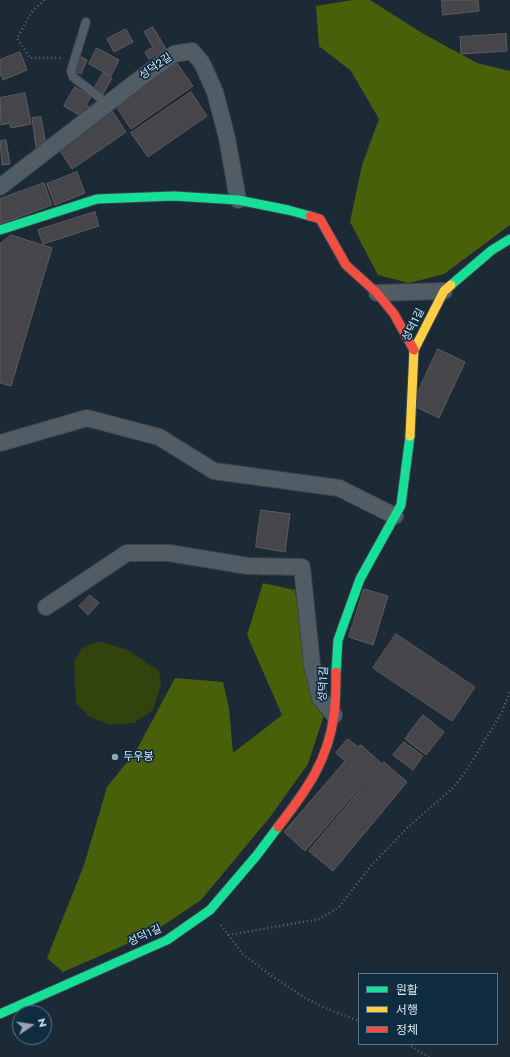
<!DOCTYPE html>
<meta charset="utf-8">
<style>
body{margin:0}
#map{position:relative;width:510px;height:1057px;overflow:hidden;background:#1b2a35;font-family:Jost,"Noto Sans KR",sans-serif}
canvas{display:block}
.legend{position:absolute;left:358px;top:973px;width:140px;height:72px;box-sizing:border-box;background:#102c40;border:1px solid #5f7688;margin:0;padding:5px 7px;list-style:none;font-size:12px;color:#d6e6f3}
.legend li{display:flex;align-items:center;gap:8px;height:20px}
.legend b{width:20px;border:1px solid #5f7688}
.north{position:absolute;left:12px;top:1005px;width:40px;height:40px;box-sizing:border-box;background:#102c40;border:1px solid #5f7688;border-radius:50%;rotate:77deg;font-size:11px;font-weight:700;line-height:16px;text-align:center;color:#d6e6f3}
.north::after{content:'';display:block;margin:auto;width:14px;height:18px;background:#95a4b0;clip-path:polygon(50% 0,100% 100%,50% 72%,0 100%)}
</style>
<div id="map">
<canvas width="510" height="1057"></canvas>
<ul class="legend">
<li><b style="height:5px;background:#16e098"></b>원활</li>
<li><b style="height:5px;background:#ffcf43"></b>서행</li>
<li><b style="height:5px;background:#f24e42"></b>정체</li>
</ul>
<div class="north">N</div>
</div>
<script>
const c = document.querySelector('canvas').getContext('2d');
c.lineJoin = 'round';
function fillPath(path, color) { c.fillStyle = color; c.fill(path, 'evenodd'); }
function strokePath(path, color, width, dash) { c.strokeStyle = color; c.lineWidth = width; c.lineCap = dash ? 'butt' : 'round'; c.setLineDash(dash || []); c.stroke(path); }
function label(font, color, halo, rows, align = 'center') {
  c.font = font + ' Jost,"Noto Sans KR",sans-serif'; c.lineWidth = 3.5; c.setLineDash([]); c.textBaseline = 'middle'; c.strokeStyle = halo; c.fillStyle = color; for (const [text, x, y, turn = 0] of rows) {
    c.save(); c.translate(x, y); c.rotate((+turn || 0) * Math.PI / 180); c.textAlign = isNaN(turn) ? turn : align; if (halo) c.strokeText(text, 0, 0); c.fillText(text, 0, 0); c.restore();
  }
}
fillPath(new Path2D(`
 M102 642 128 650 159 671 161 684 153 710 134 723 109 725 89 716 76 704 74 662 81 649 93 643Z`), '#32430d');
fillPath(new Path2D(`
 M353 0H370L422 33 477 63 510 71V225L444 274 409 283 378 275 350 222 362 165 379 119 351 71 319 46 316 6Z
 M263 583 295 590 302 636 325 712 308 764 270 817 201 900 152 933 63 972 47 958 84 865 107 787 136 751 175 678 223 682 229 708 233 753 282 715 247 635Z`), '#49600b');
const building = new Path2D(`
 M442 0H478L479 11 443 15Z
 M153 27 166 49 149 59 145 52 153 47 144 32Z
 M126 29 133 42 114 52 107 39Z
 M506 34 507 51 461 54 460 37Z
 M97 48 119 60 111 76 89 64Z
 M20 52 27 70 3 80 0 73V60Z
 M80 56 87 60 81 74 74 71Z
 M176 62 193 86 131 129 115 105Z
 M103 73 112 78 103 94 94 89Z
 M75 87 91 97 86 105 90 107 84 118 64 106Z
 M191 92 207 116 148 157 131 133Z
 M25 93 31 124 11 128 10 123 1 125 0 98Z
 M111 109 126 132 72 169 57 146Z
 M41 117 46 145 36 147 32 118Z
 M6 140 10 164 2 165 0 141Z
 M77 172 85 193 55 205 47 184Z
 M44 183 52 205 0 224V199Z
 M95 212 99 226 43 244 38 230Z
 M11 235 52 248 11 386 0 383V244Z
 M438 349 465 362 439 418 412 405Z
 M261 510 290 514 285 552 256 547Z
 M364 589 388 596 373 645 349 637Z
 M90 595 99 603 88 615 79 606Z
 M396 634 475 687 452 721 373 668Z
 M423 715 444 732 426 755 405 739Z
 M348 739 358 747 361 745 381 763 305 851 284 832 345 761 336 753Z
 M404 742 423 756 413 770 393 755Z
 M384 762 407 782 333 871 309 851Z`);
fillPath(building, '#46464a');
strokePath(building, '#5d5c60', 1);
const lane = new Path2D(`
 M86 22 71 71 73 77 108 104`);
const street = new Path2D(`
 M0 187 146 74 174 54 192 51 202 63 215 92 227 138 238 200
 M377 293 444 291
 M0 443 87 418 159 437 214 471 339 488 395 516
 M46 607 127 553H169L248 566 302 567 312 665 320 698 334 715`);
const fast = new Path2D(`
 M0 230 97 199 174 196 238 200 288 210 310 216
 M451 285 492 250 510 239
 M336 672 338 640 360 579 401 505 410 436
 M0 1014 167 940 210 910 257 855 278 827`);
const slow = new Path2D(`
 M410 436 414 350 444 291 451 285`);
const jam = new Path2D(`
 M310 216 320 219 346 265 377 293 394 314 414 350
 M278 827C306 791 328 761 334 715 336 701 336 686 336 672`);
strokePath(lane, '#3a454f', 10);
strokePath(street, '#3a454f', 18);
strokePath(fast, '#3a454f', 11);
strokePath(slow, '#3a454f', 11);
strokePath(jam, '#3a454f', 11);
strokePath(new Path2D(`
 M44 0 32 12 17 38 30 58H61L62 60
 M221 925 243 954 269 974 305 998 325 1008 359 1021
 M228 935 320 919 339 907 371 866 407 828 454 787 468 768 502 712 510 691
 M408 1044 429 1057`), '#5e6870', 2.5, [1, 3]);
strokePath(lane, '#515c64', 8);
strokePath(street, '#515c64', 16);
strokePath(fast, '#16e098', 9);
strokePath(slow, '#ffcf43', 9);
strokePath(jam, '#f24e42', 9);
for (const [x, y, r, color] of [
 [115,757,4,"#95a4b0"]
]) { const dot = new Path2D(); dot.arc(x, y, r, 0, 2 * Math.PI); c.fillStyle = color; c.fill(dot); strokePath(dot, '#102c40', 1.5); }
label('11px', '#d6e6f3', '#102c40', [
 ["성덕2길",156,67,-35],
 ["성덕1길",414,325,-63],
 ["성덕1길",324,684,-87],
 ["성덕1길",145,936,-25]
]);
label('11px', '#d6e6f3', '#102c40', [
 ["두우봉",123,757]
], 'left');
</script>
